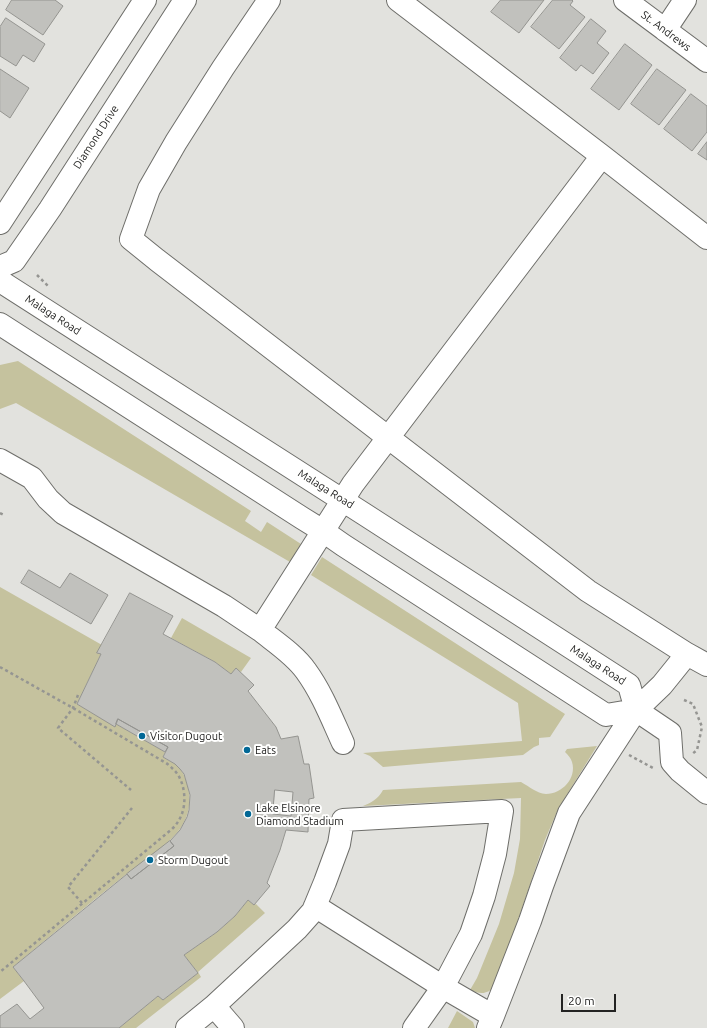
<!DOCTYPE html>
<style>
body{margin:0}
#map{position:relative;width:707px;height:1028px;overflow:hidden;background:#e2e2de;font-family:Ubuntu,sans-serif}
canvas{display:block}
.scale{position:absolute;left:561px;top:994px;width:55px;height:18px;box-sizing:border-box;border:2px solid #232322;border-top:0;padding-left:5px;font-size:12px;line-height:14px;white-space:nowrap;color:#232322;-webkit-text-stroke:3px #fffffe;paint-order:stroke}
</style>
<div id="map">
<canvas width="707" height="1028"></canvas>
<div class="scale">20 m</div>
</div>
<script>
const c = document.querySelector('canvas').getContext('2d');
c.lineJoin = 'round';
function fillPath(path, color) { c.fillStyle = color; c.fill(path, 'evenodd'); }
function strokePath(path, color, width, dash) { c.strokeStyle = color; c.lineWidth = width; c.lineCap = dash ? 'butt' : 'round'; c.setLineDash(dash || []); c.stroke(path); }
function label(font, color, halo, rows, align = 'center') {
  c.font = font + ' Ubuntu,sans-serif'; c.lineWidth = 4; c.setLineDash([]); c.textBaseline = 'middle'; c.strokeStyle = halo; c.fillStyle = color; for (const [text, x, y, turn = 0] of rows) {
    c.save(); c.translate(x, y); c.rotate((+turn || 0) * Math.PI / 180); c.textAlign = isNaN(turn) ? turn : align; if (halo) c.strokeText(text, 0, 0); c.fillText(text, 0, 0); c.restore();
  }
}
fillPath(new Path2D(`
 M18 361 251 511 245 521 261 532 267 522 301 544 290 562 16 403 0 409V365Z
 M322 557 565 714 550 737 539 738V745L534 747 523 755 383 767 370 756 363 753 522 741 518 703 311 575Z
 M0 587 102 645 97 653 101 654 77 704 114 726 116 724 165 752 163 757C169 761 176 763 180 769 183 772 184 776 186 780 191 795 191 810 183 824 172 844 142 862 124 876 86 906 50 936 13 967L24 981 0 999Z
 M182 618 251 658 241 672 236 669 231 674 215 662 171 638Z
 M597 746 558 809 545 840 517 923 491 990C482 995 479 993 470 990L477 978 499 924 514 873 520 839 521 798 363 806C371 803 378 799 383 790L521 782C530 787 536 793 546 794 562 794 577 778 572 762 571 758 568 755 565 752L567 749Z
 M248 900 254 905 256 904 265 913 198 972 201 977 136 1028H119L158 996 163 1000 198 973 184 955 217 932 235 916Z
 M457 1011 473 1022 475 1028H448Z`), '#c5c29e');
const building = new Path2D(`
 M12 0H55L63 6 43 35 6 10Z
 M501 0H544L519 33 491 12Z
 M553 0H572L573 1 570 5 585 17 559 49 531 27Z
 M6 18 45 44 34 62 23 55 16 66 0 56V27Z
 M591 19 606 31 597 43 609 53 593 74 581 65 576 71 560 58Z
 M625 44 652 65 619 110 591 89Z
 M0 69 29 88 10 118 0 111Z
 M657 69 686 90 659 125 631 104Z
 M691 94 707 106V132L692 151 664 129Z
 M707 142V160L698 154Z
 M29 570 60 588 70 573 108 595 91 624 21 583Z
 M130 593 173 616 163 634 215 662 231 674 236 668 254 685 248 691 276 727 281 739 298 736 304 764H309L314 798 309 799 308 832 286 830 280 850 267 883 270 886 254 905 248 900 235 916 217 932 184 955 198 973 163 1000 158 996 119 1028H0V1016L17 1004 30 1019 44 1008 24 981 13 967 127 874 131 879 174 846 170 841 180 830 187 817 189 810 190 795 184 774 180 769 175 764 163 757 168 747 118 719 115 727 77 704 101 654 97 653Z
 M118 719 168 747 165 752 116 724Z
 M275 790 293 792 291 816 273 814Z
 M170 841 174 846 131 879 127 874Z`);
fillPath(building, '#c1c1bd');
strokePath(building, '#949490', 1);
const minor = new Path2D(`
 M269 0 223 68 176 142 149 189 131 239 157 260 588 591 687 654 707 665
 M398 0 602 156 707 238
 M625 0 707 61
 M665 30 685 0
 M0 223 145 0
 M0 267 14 261 50 209 185 0
 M0 281 364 514 629 685 636 710 670 733 672 762 680 771 707 793
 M0 324 302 518 323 531 343 545 606 715 636 710
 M0 460 32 478 48 499 63 513 224 606 260 630
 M343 743C332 719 322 693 306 671 295 655 275 642 260 630L353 484 602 156
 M187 1028 214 1006
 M233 1028 214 1006 297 929 313 911 325 882 339 844 343 820 502 811 495 854 484 896 471 934 443 987 315 906
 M414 1028 443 987 493 1016
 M488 1028 493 1016 530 921 542 886 569 813 636 710 662 685 687 654`);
strokePath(minor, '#6e6e6a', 24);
strokePath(new Path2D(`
 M37 275 48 286
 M0 513 4 515
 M0 667 73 708 166 763C169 765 172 768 175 771 185 782 187 803 181 816 179 821 176 825 172 829L0 972
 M78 695 73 708 58 728 131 790
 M684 700 693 704 702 727 697 750 691 755
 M629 755 653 768
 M82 903 68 887 132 808`), '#959592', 2.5, [3, 3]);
strokePath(minor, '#fff', 22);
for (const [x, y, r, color] of [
 [142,736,4,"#026896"],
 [247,750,4,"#026896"],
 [248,814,4,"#026896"],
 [150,860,4,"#026896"]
]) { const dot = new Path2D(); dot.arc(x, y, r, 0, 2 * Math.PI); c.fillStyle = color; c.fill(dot); strokePath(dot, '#fffffe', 1.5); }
label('11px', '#232322', '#fffffe', [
 ["St. Andrews",666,31,37],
 ["Diamond Drive",96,137,-57],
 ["Malaga Road",53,315,33],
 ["Malaga Road",326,489,32],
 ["Malaga Road",598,665,33]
]);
label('11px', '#232322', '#fffffe', [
 ["Visitor Dugout",150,736],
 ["Eats",255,750],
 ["Lake Elsinore",256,808],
 ["Diamond Stadium",256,821],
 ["Storm Dugout",158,860]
], 'left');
</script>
